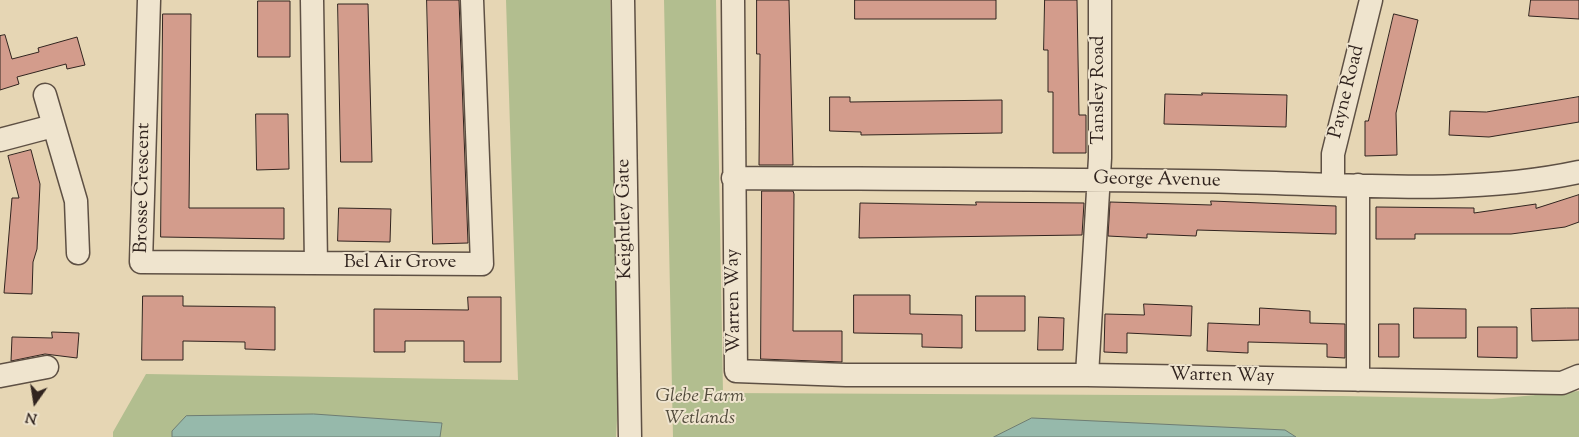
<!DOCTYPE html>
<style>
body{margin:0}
#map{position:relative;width:1579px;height:437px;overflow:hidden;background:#e6d6b4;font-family:"Sorts Mill Goudy",serif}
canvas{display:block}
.north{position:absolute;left:10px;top:377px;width:50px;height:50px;-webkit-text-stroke:4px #efe4ce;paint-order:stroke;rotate:193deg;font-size:14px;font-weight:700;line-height:20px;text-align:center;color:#31241f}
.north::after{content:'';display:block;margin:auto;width:18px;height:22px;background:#31241f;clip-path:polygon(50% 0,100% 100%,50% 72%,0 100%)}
</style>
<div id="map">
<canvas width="1579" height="437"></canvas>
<div class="north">N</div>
</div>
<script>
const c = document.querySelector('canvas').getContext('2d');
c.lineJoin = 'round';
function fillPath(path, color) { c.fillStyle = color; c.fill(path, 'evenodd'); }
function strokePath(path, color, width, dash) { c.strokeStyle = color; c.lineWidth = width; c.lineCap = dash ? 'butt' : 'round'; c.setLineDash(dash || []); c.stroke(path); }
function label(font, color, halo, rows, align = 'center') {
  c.font = font + ' "Sorts Mill Goudy",serif'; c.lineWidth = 4; c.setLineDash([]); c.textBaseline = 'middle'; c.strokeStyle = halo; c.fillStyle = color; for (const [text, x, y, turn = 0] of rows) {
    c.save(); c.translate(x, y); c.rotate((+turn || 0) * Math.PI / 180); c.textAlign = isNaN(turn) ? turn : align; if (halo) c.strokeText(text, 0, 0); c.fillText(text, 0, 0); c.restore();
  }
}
fillPath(new Path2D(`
 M506 0H610L619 386 616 437H113V432L146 374 518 380Z
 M664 0H716L723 393 1342 396 1492 399 1579 391V437H673Z`), '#b2be8f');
const water = new Path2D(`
 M314 414 442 423 440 437H172V431L186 416Z
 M1032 418 1285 430 1296 437H994Z`);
fillPath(water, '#96b9ab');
strokePath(water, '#6e7d73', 1);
const building = new Path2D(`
 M427 0H459L468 243 433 244Z
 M757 0H789L793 165H759L760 54H757Z
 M855 0H996V19H855Z
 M1045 0H1077L1079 115H1086V153H1053V92H1048V50H1044Z
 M1531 0H1579V19L1529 16Z
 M258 1H290V57H258Z
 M338 4H368L372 162H341Z
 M163 14H191L189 208H284V239L161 237Z
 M1394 14 1418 20 1396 113 1397 155 1365 156V121H1368Z
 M5 35 12 59 39 52 38 48 77 37 85 65 67 69 66 64 17 77 19 84 0 90V36Z
 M1202 93 1287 95 1286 127 1164 124 1165 94 1202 95Z
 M830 97H850V102L1002 100V133L861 135V132L830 131Z
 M1579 97V122L1489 137 1449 135 1450 111 1486 112Z
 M256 114H288L289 169 257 170Z
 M31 150 40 184 37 249 33 262 32 294 4 293 12 198H19L8 156Z
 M762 191H793L794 194 793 331H842V362L761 359Z
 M1579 195V222L1565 227 1511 234H1415V239H1376V207L1474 208V213L1536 204V208Z
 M1211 201 1336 206V234L1197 230 1196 236 1147 234V238L1108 236 1110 202 1211 205Z
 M976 202 1084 203 1082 235 859 238 860 203 976 205Z
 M339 208 391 209 390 242 338 241Z
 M854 295H910V314L962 315V348L922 347V334L854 333Z
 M143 296H183V306L275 307V350L245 349V342L183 341V360H142Z
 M976 296H1025V331H976Z
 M468 297H501V362H464V341H405V352H374V309L468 310Z
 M1144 304 1192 306 1191 336 1127 333V353L1104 352 1105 314 1144 315Z
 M1260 308 1310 311V323L1345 324V358L1327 357V344L1248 342V353L1207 351 1208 323 1259 325Z
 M1414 308 1466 309V338H1414Z
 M1567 308H1579V340L1532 341 1531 309Z
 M1039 317 1064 318 1063 350H1038Z
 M1379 324H1399V357H1379Z
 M1478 327H1517V358L1478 357Z
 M52 332 79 333 77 358 45 354 11 361 12 337 52 338Z`);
fillPath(building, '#d39c8c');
strokePath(building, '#31241f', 1);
const minor = new Path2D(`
 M149 0 141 262 482 264 472 0
 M312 0 316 263
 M623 0 630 437
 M733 0 736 371 846 375H1087L1562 383 1579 376
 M45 95 76 201 78 253
 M0 140 53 126
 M733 178C901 179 1068 179 1235 182 1349 184 1467 196 1579 172
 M1333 184V154L1371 0
 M1087 375 1100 158V0
 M0 376 47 367
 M1358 380V185`);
strokePath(minor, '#5e5044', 25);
strokePath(minor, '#efe4ce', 22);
label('19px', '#31241f', '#efe4ce', [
 ["Tansley Road",1100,90,-90],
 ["Payne Road",1348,92,-76],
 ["George Avenue",1157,181,1],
 ["Brosse Crescent",144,188,-89],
 ["Keightley Gate",626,219,-91],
 ["Bel Air Grove",400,264],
 ["Warren Way",735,301,-91],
 ["Warren Way",1222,377,1]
]);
label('italic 19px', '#514a3b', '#efe4ce', [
 ["Glebe Farm",700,398],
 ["Wetlands",700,420]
]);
</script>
